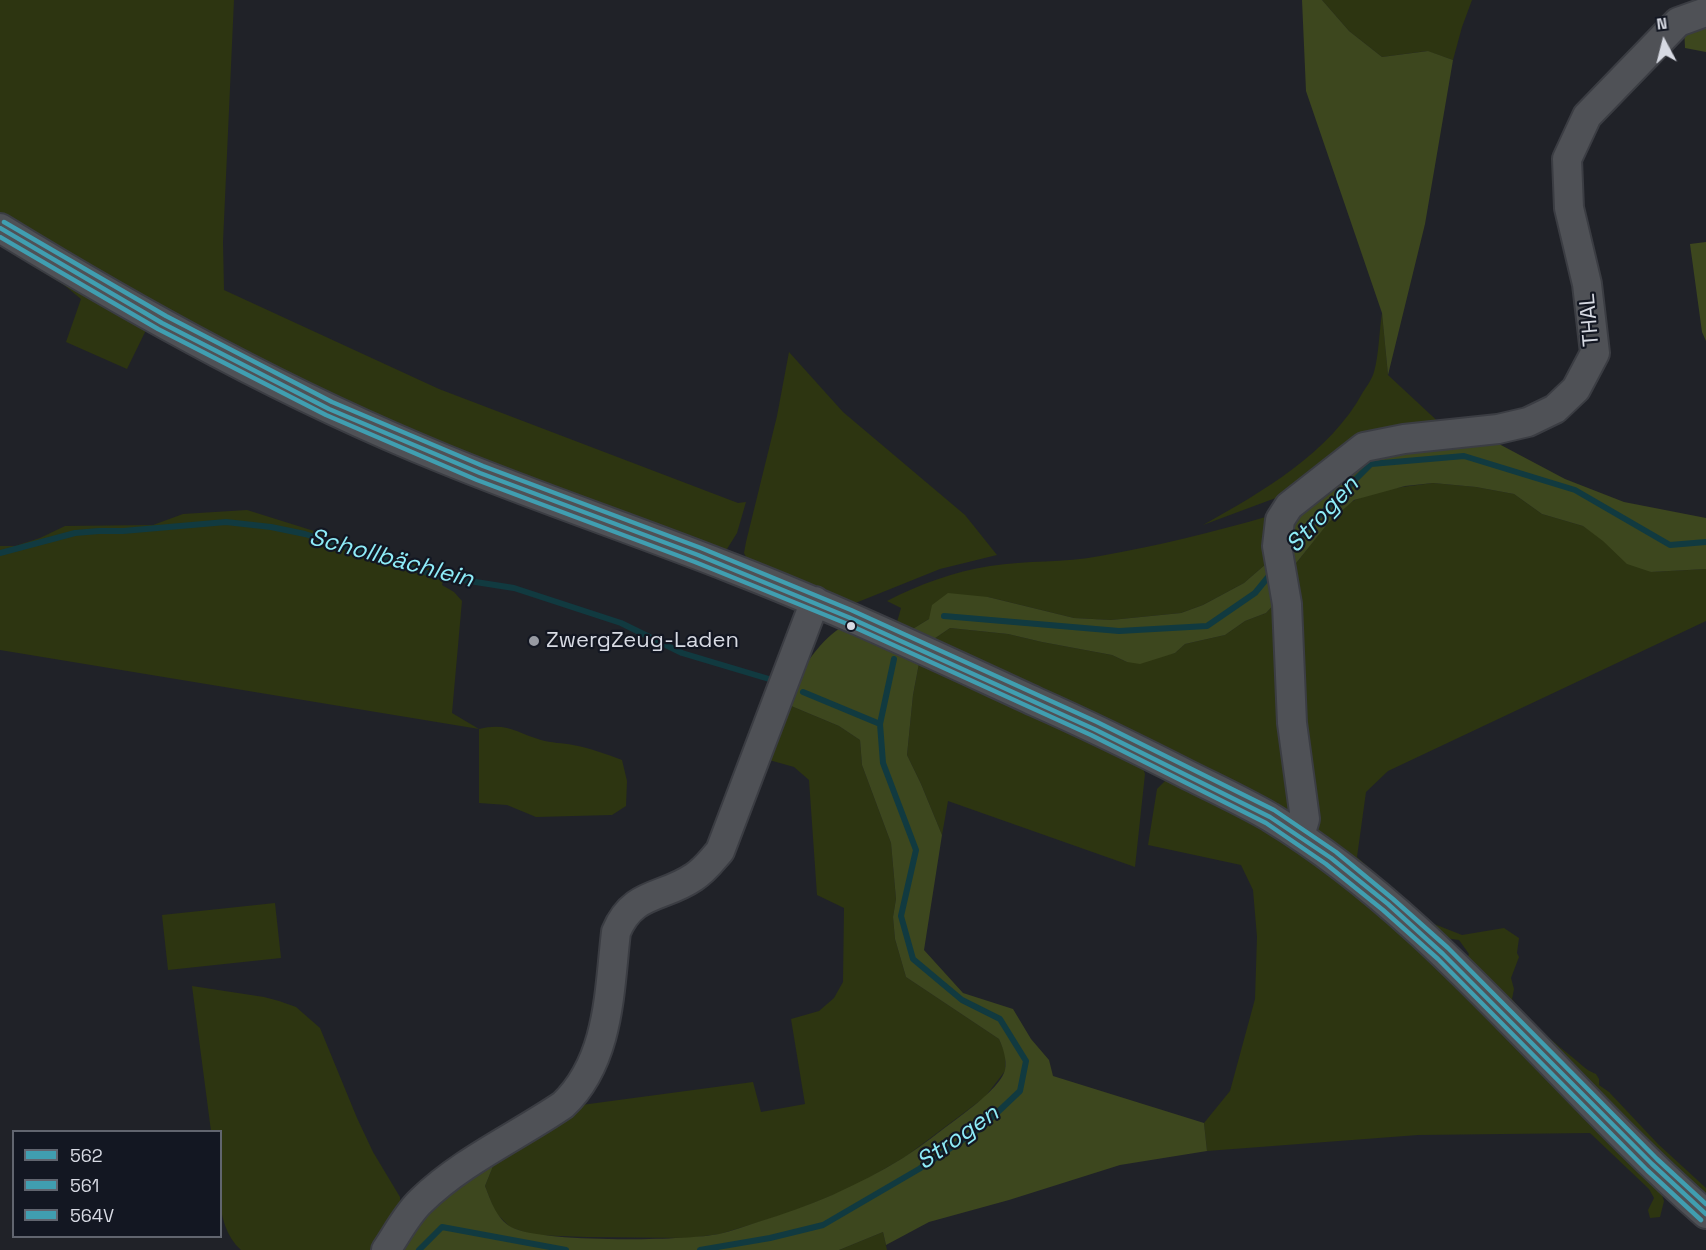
<!DOCTYPE html>
<meta charset="utf-8">
<style>
body{margin:0}
#map{position:relative;width:1706px;height:1250px;overflow:hidden;background:#202228;font-family:"Space Grotesk",sans-serif}
canvas{display:block}
.legend{position:absolute;left:12px;top:1130px;width:210px;height:108px;box-sizing:border-box;background:#131722;border:2px solid #61656f;margin:0;padding:8px 10px;list-style:none;font-size:18px;color:#d7dae3}
.legend li{display:flex;align-items:center;gap:12px;height:30px}
.legend b{width:30px;border:2px solid #61656f}
.north{position:absolute;left:1634px;top:12px;width:60px;height:60px;-webkit-text-stroke:4px #131722;paint-order:stroke;rotate:353deg;font-size:16px;font-weight:700;line-height:24px;text-align:center;color:#d7dae3}
.north::after{content:'';display:block;margin:auto;width:21px;height:27px;background:#d7dae3;clip-path:polygon(50% 0,100% 100%,50% 72%,0 100%)}
</style>
<div id="map">
<canvas width="1706" height="1250"></canvas>
<ul class="legend">
<li><b style="height:8px;background:#409eb0"></b>562</li>
<li><b style="height:8px;background:#409eb0"></b>561</li>
<li><b style="height:8px;background:#409eb0"></b>564V</li>
</ul>
<div class="north">N</div>
</div>
<script>
const c = document.querySelector('canvas').getContext('2d');
c.lineJoin = 'round';
function fillPath(path, color) { c.fillStyle = color; c.fill(path, 'evenodd'); }
function strokePath(path, color, width, dash) { c.strokeStyle = color; c.lineWidth = width; c.lineCap = dash ? 'butt' : 'round'; c.setLineDash(dash || []); c.stroke(path); }
function label(font, color, halo, rows, align = 'center') {
  c.font = font + ' "Space Grotesk",sans-serif'; c.lineWidth = 4.5; c.setLineDash([]); c.textBaseline = 'middle'; c.strokeStyle = halo; c.fillStyle = color; for (const [text, x, y, turn = 0] of rows) {
    c.save(); c.translate(x, y); c.rotate((+turn || 0) * Math.PI / 180); c.textAlign = isNaN(turn) ? turn : align; if (halo) c.strokeText(text, 0, 0); c.fillText(text, 0, 0); c.restore();
  }
}
fillPath(new Path2D(`
 M0 0H234L223 242 224 290 439 389 738 503 746 502 737 533 727 549 725 552 502 472 287 378 0 219Z
 M1322 0H1472L1462 27 1453 60 1427 51 1382 57 1349 31Z
 M0 240 148 326 127 369 66 342 81 299 64 285 0 246Z
 M1382 313 1388 375 1445 428 1281 496 1203 525C1262 492 1330 453 1363 392 1367 386 1372 379 1374 372 1379 354 1379 332 1382 313Z
 M789 352 843 412 965 515 997 555 940 569 853 604 748 561 744 553 746 542 777 416Z
 M1433 483 1476 487 1514 494 1542 514 1583 526 1651 572 1706 569V621L1388 771 1366 792 1357 857 1429 922 1462 935 1504 928 1519 938 1517 953 1519 957 1511 978 1514 989 1512 999C1531 1023 1553 1042 1577 1061 1584 1067 1588 1071 1596 1074L1599 1079V1085L1609 1092 1658 1144 1706 1188V1201L1465 963 1469 954 1459 940 1438 937 1313 832 1289 572C1307 552 1332 511 1355 500 1379 489 1408 486 1433 483Z
 M247 510 445 572 442 585 454 592 462 601 452 713 479 729C507 722 517 733 541 740 551 743 563 743 573 745 590 748 606 754 622 760L627 781 626 806 612 815 536 817 507 805 479 803V729L0 650V546H15L40 538 65 526 153 525 183 514Z
 M1269 516 1274 557 1244 583 1203 605 1181 613 1111 620 1074 618 988 597 929 619 911 630 897 622 901 608 887 601C920 584 953 572 990 566 1027 560 1064 563 1100 556 1157 546 1214 532 1269 516Z
 M1283 595 1291 813 1284 814 931 641 950 628 1008 634 1042 642 1112 655 1127 662 1175 653 1185 644 1225 635 1245 621 1266 613Z
 M920 658 1143 768 1145 774 1135 867 948 801 942 835 921 784 907 755 913 695Z
 M784 703 839 726 860 740 862 765 891 843 896 899 893 917 895 939 906 977 999 1039 1005 1053V1071L985 1097 905 1157 855 1186 789 1213 720 1234 689 1238 586 1237 533 1235 510 1227 495 1212 485 1186 498 1154 574 1106 753 1082 761 1112 805 1104 791 1019 819 1011 834 998 843 982 844 908 817 895 809 780 794 767 762 758Z
 M1171 780 1187 787 1294 847 1416 941 1660 1189 1664 1201 1660 1217 1650 1218 1648 1210 1654 1198 1649 1189 1590 1133 1418 1135 1207 1151 1204 1123 1230 1091 1255 999 1257 937 1253 890 1241 865 1148 845 1157 789 1165 781Z
 M275 903 281 958 168 970 162 915Z
 M192 986 264 997 279 1001 296 1007 320 1028 357 1118 373 1152 400 1197V1208L378 1250H241C211 1223 220 1169 220 1132L211 1131Z
 M883 1232 887 1250H839Z`), '#2d3511');
fillPath(new Path2D(`
 M1302 0H1322L1349 31 1382 57 1428 51 1453 60 1425 224 1388 375 1382 313 1306 91Z
 M1706 18V52L1685 48 1684 25Z
 M1706 242V341L1702 332 1690 244Z
 M1460 442 1499 444 1565 479 1624 502 1706 518V569L1651 572 1627 564 1603 541 1583 526 1542 514 1514 494 1476 487 1433 483 1405 486 1354 500 1329 522 1289 572 1291 516 1361 460Z
 M1274 557 1283 595 1266 613 1245 621 1225 635 1185 644 1175 653 1140 664 1127 662 1112 655 1042 642 1008 634 950 628 931 641 911 630 929 619 932 605 948 593 988 597 1074 618 1111 620 1181 613 1203 605 1244 583Z
 M843 626 920 658 913 695 907 755 921 784 942 835 924 950 963 993 1013 1009 1031 1039 1049 1060 1053 1076 1204 1123 1207 1151 1120 1165 1009 1200 929 1222 886 1245 883 1232 839 1250H395L413 1218 498 1154 485 1186C491 1201 496 1218 511 1227 540 1243 683 1241 719 1234 732 1231 745 1226 758 1222 809 1207 857 1186 903 1158 922 1146 940 1131 958 1118 971 1108 1001 1086 1005 1070 1007 1059 1003 1048 999 1039L906 977 895 939 893 917 896 899 891 843 862 765 860 740 839 726 784 703C799 674 815 644 843 626Z`), '#3d471e');
strokePath(new Path2D(`
 M1288 551 1306 529 1371 464 1464 456 1575 490 1670 545 1706 542
 M0 553 75 533 99 531H123L226 522 271 527 305 534 437 576 514 588 621 623 682 653 769 679
 M944 616 1119 631 1207 626 1255 593 1273 571
 M803 692 880 724
 M419 1250 442 1227 566 1250
 M700 1250 770 1238 823 1225 919 1169 982 1127 1020 1091 1026 1061 1000 1019 962 1000 913 959 901 916 916 850 883 763 880 724 894 659`), '#113a40', 6);
const minor = new Path2D(`
 M0 228C142 315 289 396 444 459 539 498 638 531 734 569 837 609 936 656 1036 702 1088 725 1139 750 1190 776 1216 789 1244 802 1270 817 1438 919 1559 1086 1706 1214
 M1300 836 1305 819 1292 723 1287 604 1277 546 1280 520 1289 506 1364 447 1404 439 1498 429 1528 422 1555 409 1576 389 1595 353 1587 284 1569 208 1567 159 1587 116 1678 22 1706 12
 M386 1250C397 1234 407 1214 421 1201 462 1161 516 1137 563 1105 610 1060 609 992 616 932 633 891 662 899 694 877 705 870 712 860 720 851L815 601`);
strokePath(minor, '#3b3d43', 32);
strokePath(minor, '#4f5156', 28);
strokePath(new Path2D(`
 M0 228 162 323 329 409 480 473 698 555 848 617 1094 729 1270 817 1331 858 1388 904 1443 954 1652 1164 1706 1214`), '#409eb0', 4.5);
strokePath(new Path2D(`
 M0 237 158 329 326 415 477 480 695 562 845 623 1091 735 1266 823 1326 864 1383 910 1438 959 1647 1170 1701 1220`), '#409eb0', 4.5);
strokePath(new Path2D(`
 M4 222 166 316 332 402 483 466 701 548 851 610 1097 722 1274 810 1336 852 1393 899 1448 948 1657 1159 1706 1204`), '#409eb0', 4.5);
for (const [x, y, r, color] of [
 [851,626,5,"#d7dae3"],
 [534,641,6,"#979aa2"]
]) { const dot = new Path2D(); dot.arc(x, y, r, 0, 2 * Math.PI); c.fillStyle = color; c.fill(dot); strokePath(dot, '#131722', 2); }
label('22px', '#d7dae3', '#131722', [
 ["THAL",1590,320,-95]
]);
label('22px', '#d7dae3', '#131722', [
 ["ZwergZeug-Laden",546,641]
], 'left');
label('italic 24px', '#8eecf8', '#131722', [
 ["Strogen",1323,515,-47],
 ["Schollbächlein",391,559,15],
 ["Strogen",958,1138,-35]
]);
</script>
